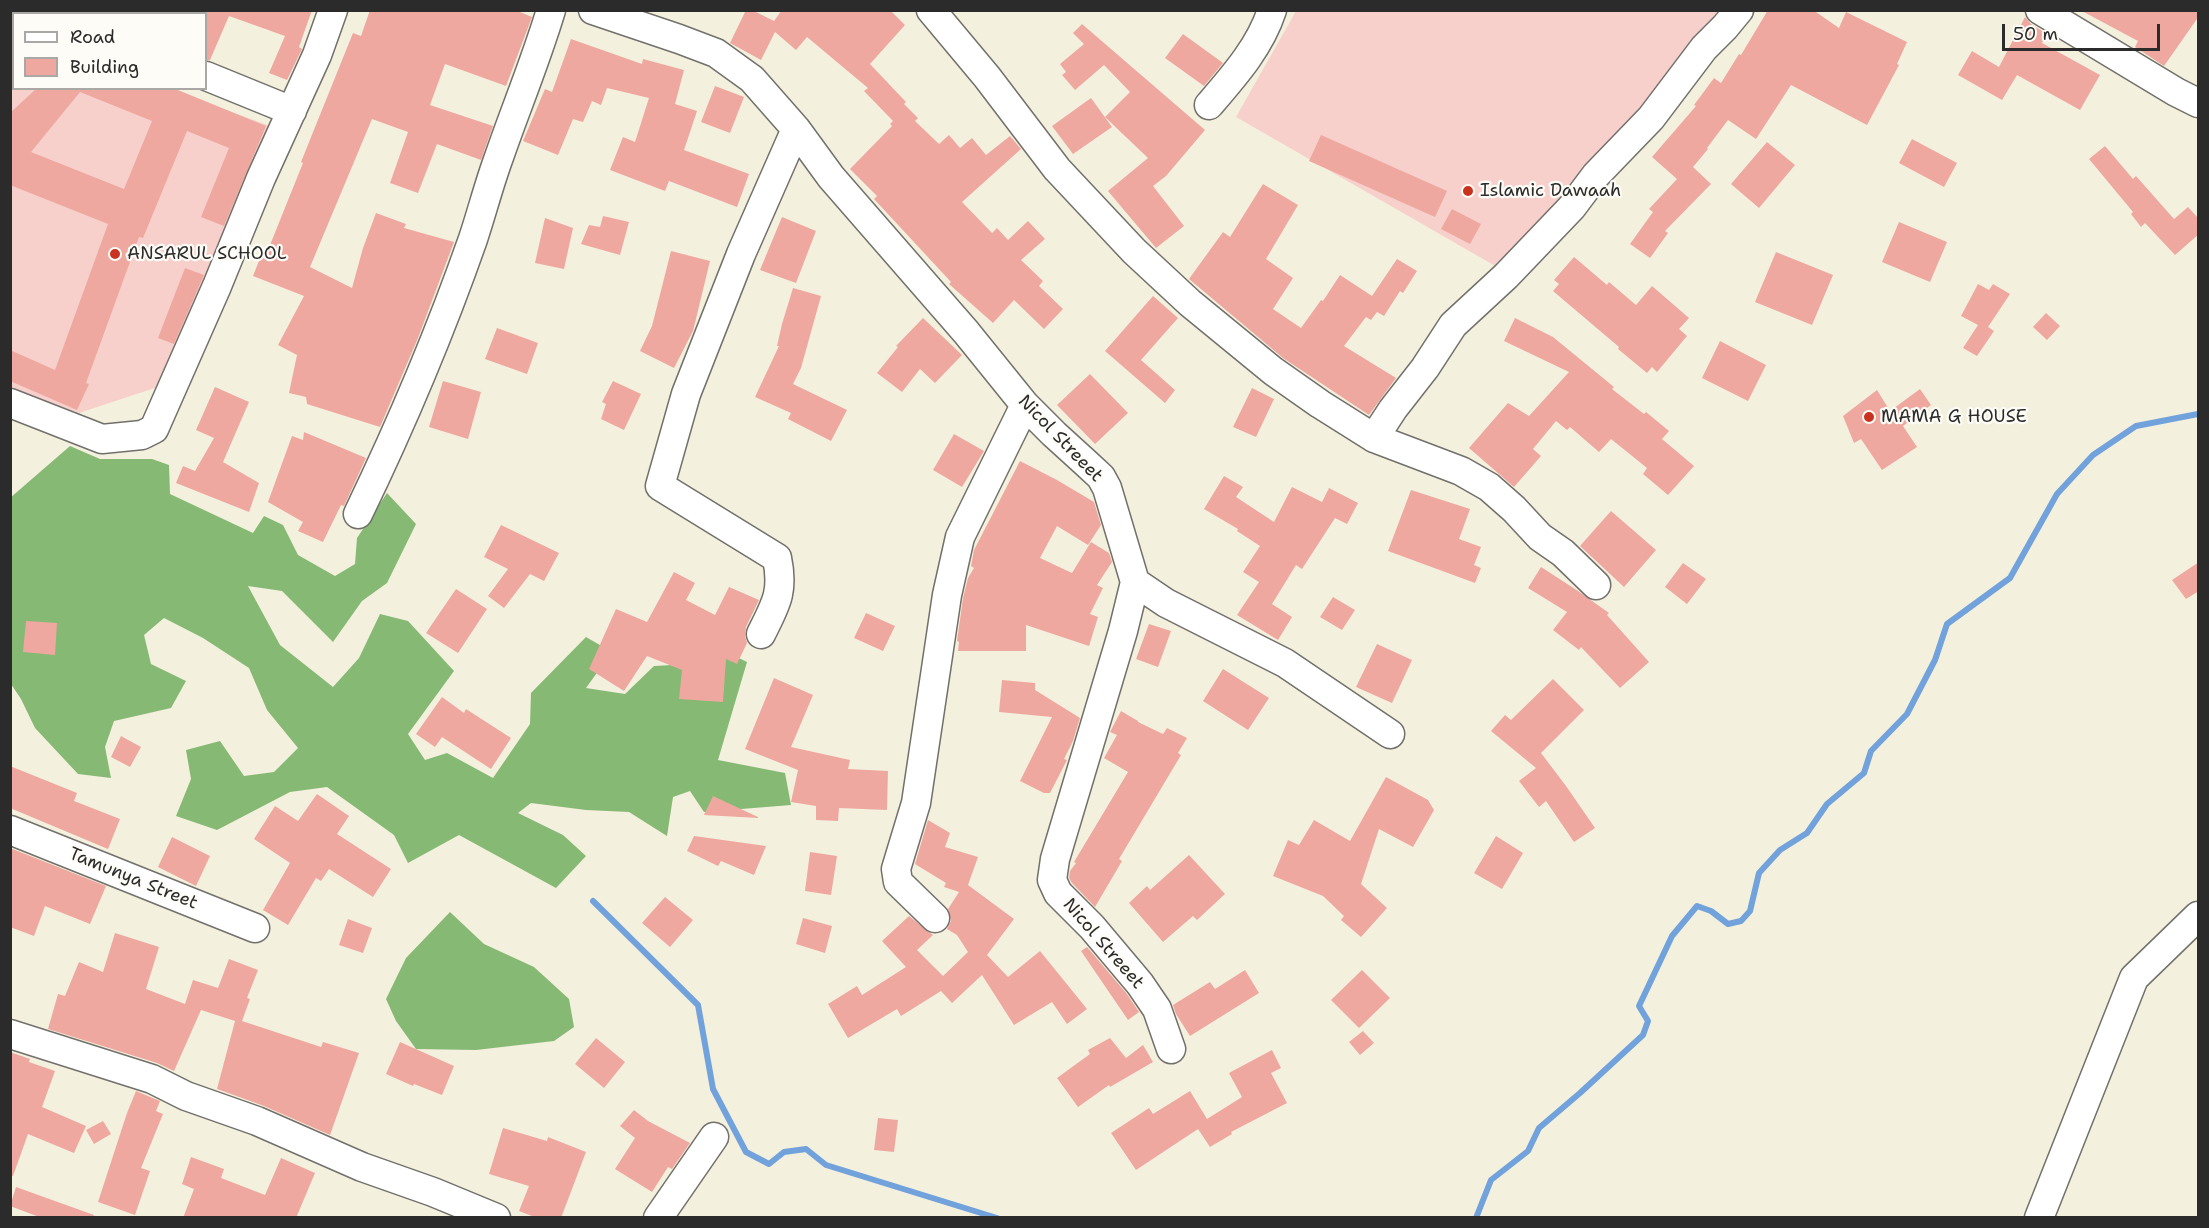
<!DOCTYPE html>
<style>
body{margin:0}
#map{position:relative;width:2209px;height:1228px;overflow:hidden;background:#f4f0de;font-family:"Shantell Sans",sans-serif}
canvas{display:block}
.frame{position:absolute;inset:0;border:12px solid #2b2b2b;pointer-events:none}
.legend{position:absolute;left:12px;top:12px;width:195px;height:78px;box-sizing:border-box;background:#fdfcf7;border:2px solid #a9a8a5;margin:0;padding:8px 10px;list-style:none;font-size:18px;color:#2b2b2b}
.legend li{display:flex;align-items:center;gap:12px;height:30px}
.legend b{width:30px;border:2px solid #a9a8a5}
.scale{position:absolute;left:2002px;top:24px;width:158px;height:27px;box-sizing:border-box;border:3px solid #2b2b2b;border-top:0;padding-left:8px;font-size:18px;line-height:21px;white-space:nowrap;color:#2b2b2b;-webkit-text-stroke:4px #fdfcf7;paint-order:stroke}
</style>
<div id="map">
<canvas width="2209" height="1228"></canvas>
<div class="frame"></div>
<ul class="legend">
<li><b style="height:8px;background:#fff"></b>Road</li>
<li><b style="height:16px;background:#efa89f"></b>Building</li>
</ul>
<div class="scale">50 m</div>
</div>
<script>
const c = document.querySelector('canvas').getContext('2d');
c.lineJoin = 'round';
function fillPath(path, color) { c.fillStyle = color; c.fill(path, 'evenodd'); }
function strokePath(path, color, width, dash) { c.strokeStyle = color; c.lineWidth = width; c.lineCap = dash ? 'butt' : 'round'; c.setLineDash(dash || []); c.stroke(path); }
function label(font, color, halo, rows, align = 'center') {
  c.font = font + ' "Shantell Sans",sans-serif'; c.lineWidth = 4.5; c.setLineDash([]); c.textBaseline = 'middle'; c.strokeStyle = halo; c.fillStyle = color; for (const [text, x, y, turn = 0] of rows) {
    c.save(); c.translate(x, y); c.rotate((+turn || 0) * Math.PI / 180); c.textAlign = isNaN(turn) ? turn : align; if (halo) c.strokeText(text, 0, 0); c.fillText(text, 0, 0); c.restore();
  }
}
fillPath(new Path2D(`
 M1296 11H1722L1504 271 1236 117Z
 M10 32 13 33 14 88 168 89 270 126 170 383 79 413 11 388Z`), '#f7d0cc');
fillPath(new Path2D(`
 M70 446 100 459H152L169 465 170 494 253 533 264 516 283 525 298 555 335 576 355 564 357 538 387 493 416 524 387 583 362 601 333 642 282 591 248 586 280 645 333 687 359 658 380 614 408 621 454 671 408 734 425 760 447 753 493 778 530 724 531 693 586 637 612 652 586 688 625 694 654 666 690 664 712 645 747 662 718 760 785 773 791 805 704 812 690 791 673 797 667 836 629 812 586 810 531 803 518 813 563 835 586 856 556 888 459 835 408 863 394 835 327 787 290 792 217 830 176 816 191 779 186 750 220 741 244 776 274 772 298 748 267 710 249 668 203 638 164 618 144 635 151 664 186 681 171 708 114 721 105 747 111 778 78 774 35 728 21 699 11 684 10 498Z
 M450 912 484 944 534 967 569 999 574 1027 554 1041 476 1050 416 1049 396 1021 386 999 406 958Z`), '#85b974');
strokePath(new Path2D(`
 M593 901 698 1005 713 1089 746 1152 769 1164 784 1152 806 1149 826 1165 997 1218
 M1476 1218 1491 1180 1528 1151 1539 1128 1580 1093 1643 1035 1648 1021 1639 1006 1672 936 1697 906 1711 911 1728 924 1741 921 1750 911 1759 873 1780 850 1807 833 1827 804 1864 773 1871 751 1907 714 1935 660 1947 624 2010 578 2057 494 2093 455 2136 426 2198 414`), '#71a2dc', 6);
fillPath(new Path2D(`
 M206 10H312L299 47 302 49 287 80 269 73 285 36 229 16 210 60H206Z
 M370 10H515L532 17 506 86 445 64 430 105 493 126 481 160 437 144 418 193 390 183 408 132 372 119 310 267 352 288 363 248 376 213 406 224 404 228 454 242 418 338 380 427 307 404 306 397 289 393 297 355 278 345 304 296 253 276 264 248 268 250 303 163 301 162 353 33 361 36Z
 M746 10H752L774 21 782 10H890L905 25 870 64 906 102 904 104 918 118 915 121 939 144 949 135 960 148 972 138 986 155 1010 136 1021 149 962 202 992 233 997 228 1008 240 1028 221 1045 239 1021 260 1043 281 1039 286 1063 309 1044 329 1014 300 993 323 949 284 951 282 874 199 877 196 850 169 892 126 890 124 893 121 864 91 868 88 807 37 796 50 775 32 761 60 730 43Z
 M1768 10H1813L1839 28 1846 12 1907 42 1897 64 1899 65 1867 125 1791 85 1756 139 1728 120 1707 148 1708 149 1693 167 1711 184 1665 231 1668 233 1650 258 1630 244 1653 212 1649 209 1677 179 1652 157 1696 106 1694 105 1714 78 1721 83 1739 54 1741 55Z
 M2080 10H2199V16L2164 66 2135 47 2138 41Z
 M2025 17 2031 24 2047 34 2042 43 2100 75 2080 110 2017 75 2002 100 1958 75 1972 51 1999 67Z
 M1082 24 1205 130 1166 176 1153 186 1184 226 1156 248 1108 191 1148 158 1105 117 1130 92 1104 65 1075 90 1062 75 1066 72 1060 64 1084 44 1073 33Z
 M1183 34 1223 63 1204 86 1165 58Z
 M571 39 642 64 643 59 684 70 675 104 697 111 684 150 749 174 737 207 669 181 665 191 610 170 623 137 635 142 649 98 607 88 601 105 592 101 583 122 573 119 558 155 523 141 545 89 552 92Z
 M715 86 744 97 730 133 701 122Z
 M37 88H173L266 126 224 226 201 217 229 148 187 131 143 238 139 237 86 383 89 384 77 410 10 381V350L55 370 108 224 10 185V113ZM80 92 152 121 124 189 31 152Z
 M1091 98 1112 127 1073 154 1052 126Z
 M1321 135 1447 191 1435 217 1309 161Z
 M1912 139 1957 163 1944 187 1899 163Z
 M1767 142 1795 165 1759 208 1731 184Z
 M2105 146 2133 179 2136 176 2174 219 2188 207 2199 219V234L2175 255 2145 223 2141 227 2131 214 2133 212 2089 159Z
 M1263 184 1298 205 1266 259 1293 278 1273 309 1301 328 1321 300 1323 301 1340 275 1372 296 1397 259 1417 271 1403 293 1400 291 1384 316 1377 312 1371 320 1366 317 1344 346 1396 378 1369 415 1283 358 1189 279 1223 232 1230 237Z
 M1452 209 1481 224 1470 244 1441 229Z
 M603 216 629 222 620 255 581 244 589 225 600 227Z
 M782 217 816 231 796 283 760 270Z
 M545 218 573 228 564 269 535 263Z
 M1899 222 1947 242 1930 282 1882 262Z
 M671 251 710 261 693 331 674 368 640 351 652 326Z
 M1776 252 1833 275 1812 325 1755 302Z
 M1574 257 1607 285 1609 282 1636 305 1652 286 1689 318 1679 329 1687 336 1657 372 1652 367 1647 373 1618 349 1619 347 1553 291 1559 284 1554 280Z
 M185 268 204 275 174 344 158 338Z
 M1978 284 1989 290 1993 284 2010 294 1988 327 1994 331 1977 356 1963 348 1978 325 1961 316Z
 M793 288 821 296 801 368 793 384 847 410 831 441 788 419 791 413 755 397 779 346H777L782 324Z
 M1153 296 1178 318 1141 360 1175 390 1165 403 1105 351Z
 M2046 313 2060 326 2047 340 2033 327Z
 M923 318 962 355 935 383 920 369 902 392 877 373 898 347 896 346Z
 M1515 318 1553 337 1614 387 1612 389 1644 414 1646 412 1669 431 1662 439 1694 466 1668 495 1643 474 1647 468 1611 439 1599 452 1570 427 1567 430 1556 421 1533 449 1541 456 1514 487 1469 448 1508 403 1529 416 1569 372 1504 341Z
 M497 328 538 343 527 374 485 359Z
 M1720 341 1766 365 1748 401 1702 378Z
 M1090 374 1128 413 1095 444 1057 405Z
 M443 381 481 392 468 439 429 427Z
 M613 381 641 394 624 430 601 419 606 404 602 402Z
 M215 387 249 402 223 462 259 483 249 512 176 483 183 466 195 471 214 438 196 430Z
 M1252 388 1274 399 1256 437 1233 427Z
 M1920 389 1931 405 1903 426 1917 447 1882 470 1861 439 1854 443 1843 416 1877 390 1890 411Z
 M304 432 366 458 344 506 341 505 323 542 298 531 303 522 268 502 292 436 303 440Z
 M954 434 984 451 962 487 933 470Z
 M1020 461 1057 480 1094 502 1101 525 1088 545 1057 526 1040 558 1072 573 1091 542 1109 553 1112 562 1097 585 1103 588 1090 614 1098 617 1089 646 1026 625V651H958L959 642 957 641 963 598 968 578 974 568 971 566 974 550Z
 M1224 476 1243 487 1236 497 1274 522 1292 487 1322 502 1329 488 1358 503 1347 524 1335 518 1302 569 1296 565 1272 604 1292 617 1278 640 1237 615 1259 582 1243 572 1260 546 1237 531 1238 529 1204 509Z
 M1411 490 1470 509 1459 539 1481 547 1474 565 1481 568 1475 583 1388 551Z
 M1611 511 1656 550 1624 587 1580 546Z
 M501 525 559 553 544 581 530 574 504 608 488 596 508 569 484 557Z
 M2199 562V591L2186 599 2172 580Z
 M1683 563 1706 579 1687 604 1665 587Z
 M1541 567 1578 591 1609 613 1607 615 1649 662 1620 688 1581 647 1579 650 1553 630 1567 612 1528 588Z
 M674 572 695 583 686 600 715 615 729 587 759 600 746 627 745 636 747 643 737 664 726 659 723 702 679 699 682 670 647 656 624 691 589 669 616 609 647 622Z
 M456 589 487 609 458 653 426 633Z
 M1333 597 1355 610 1342 630 1320 617Z
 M866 613 895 626 883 651 854 638Z
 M26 621 57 623 55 655 23 652Z
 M1149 624 1171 631 1158 667 1136 659Z
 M1377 644 1412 660 1392 703 1356 687Z
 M1223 669 1269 698 1248 730 1203 701Z
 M774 678 813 695 791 747 850 760 848 769 888 771 887 810 839 808 838 821 816 820V806L791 802 798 770 745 749Z
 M1553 679 1584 710 1541 753 1566 786 1595 828 1574 842 1546 801 1539 807 1519 781 1536 768 1491 731 1505 715 1511 720Z
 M1002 680 1035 683V690L1080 718 1073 741 1064 759 1067 760 1050 793H1044L1020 781 1052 717 999 712Z
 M442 697 464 713 466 709 511 738 491 769 442 737 435 747 416 734Z
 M1121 711 1138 721V722L1163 734 1167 728 1187 738 1178 753 1181 755 1119 859 1122 861 1095 907 1072 883 1069 878 1070 871 1076 863 1074 862 1128 772 1104 758 1117 735 1110 732Z
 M121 736 141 747 130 767 111 757Z
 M10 766 77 793 74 801 120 819 108 849 10 808Z
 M1386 777 1428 800 1434 810 1413 847 1379 829 1361 884 1387 908 1361 937 1341 920 1344 916 1323 896 1273 876 1288 840 1299 845 1314 820 1350 841Z
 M317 794 349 816 337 834 391 869 373 897 329 869 321 881 316 878 288 925 263 910 290 863 254 839 275 806 298 821Z
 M713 796 758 817V818L704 815Z
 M928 820 950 833 945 847 978 857 968 885 1014 919 987 955 1008 977 1040 951 1087 1009 1067 1024 1052 1002 1014 1025 982 975 952 1003 941 991 901 1016 897 1009 848 1038 828 1004 857 986 862 995 906 967 882 941 909 916 933 935 917 950 943 976 968 952 957 935 947 929 951 921 948 909 959 892 944 887 946 883 915 864Z
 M694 836 766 846 754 875 721 861 718 866 687 851Z
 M1496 836 1523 853 1502 889 1474 873Z
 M172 837 210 856 196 886 158 867Z
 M10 848 106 886 90 924 45 906 34 936 10 927Z
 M810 852 837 856 831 895 805 891Z
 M1189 855 1225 894 1197 920 1193 916 1163 942 1129 903 1147 886 1150 890Z
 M665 897 693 920 670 947 642 923Z
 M803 918 832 926 825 953 796 944Z
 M348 919 372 928 363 953 339 945Z
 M115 933 159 947 146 989 185 1004 193 980 218 988 229 959 258 970 247 998 250 999 242 1021 321 1047 323 1042 359 1053 330 1135 264 1106 217 1089 235 1021 201 1010 174 1071 157 1063 48 1029 58 994 65 996 79 962 103 972Z
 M1087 947 1127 994 1139 1012 1128 1020 1081 951Z
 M1245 970 1259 993 1190 1036 1176 1014 1173 1005 1210 982 1215 989Z
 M1362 970 1390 998 1359 1028 1331 1000Z
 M1363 1031 1374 1043 1360 1055 1349 1042Z
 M596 1038 625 1062 604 1088 575 1064Z
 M1110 1038 1126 1058 1143 1045 1153 1062 1110 1087 1109 1085 1078 1107 1057 1078 1090 1054 1088 1050Z
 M400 1042 454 1066 442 1095 414 1084 413 1086 386 1074Z
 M1272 1050 1281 1068 1271 1073 1287 1103 1231 1132 1232 1134 1210 1147 1198 1129 1136 1170 1111 1133 1149 1108 1153 1114 1190 1091 1207 1119 1242 1097 1229 1073Z
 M10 1052 30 1059 29 1062 55 1071 42 1107 86 1126 74 1153 28 1134 13 1176 10 1175Z
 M136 1091 160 1101 156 1111 163 1114 141 1168 150 1171 135 1215 98 1202 127 1113Z
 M634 1110 648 1121 690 1143 672 1169 668 1167 652 1192 615 1169 635 1138 620 1126Z
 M878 1118 898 1120 894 1152 874 1150Z
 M103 1121 111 1134 94 1144 86 1130Z
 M503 1128 547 1141 548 1137 586 1152 561 1218H537L519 1211 529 1186 489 1174Z
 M191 1157 224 1169 221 1178 265 1195 281 1158 315 1173 296 1218H183L194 1189 182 1184Z
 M16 1187 94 1215 93 1218H42L10 1206Z`), '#efa89f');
const minor = new Path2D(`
 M44 10 52 14
 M593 10 679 39 716 53 752 79 796 129 831 177 966 332 1025 405 1054 434 1087 464 1101 477 1107 488 1135 582 1123 631 1055 859 1052 880 1058 893 1092 927 1140 984 1157 1009 1171 1049
 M931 10 987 77 1057 169 1134 251 1190 303 1273 371 1320 404 1374 438 1461 471 1489 487 1514 509 1540 537 1563 553 1596 585
 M2040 10 2176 92 2198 103
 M206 76 292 111
 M1209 105C1234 76 1260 47 1272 10
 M10 403 102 439 142 435 154 429 217 286 261 178 317 55 333 10
 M1374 438 1393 409 1425 368 1453 325 1506 276 1572 207 1596 175 1651 118 1704 48 1725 27 1739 10
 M358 514C401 425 440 333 473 239 482 212 489 184 499 157 516 108 536 60 551 10
 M1135 582 1166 603 1285 663 1390 734
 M761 634C776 604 784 592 777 558L660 486 686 394 741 254 796 129
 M10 830 255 928
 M935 918 898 882 896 869 916 803 947 595 960 537 1025 405
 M10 1034 152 1079 186 1096 257 1121 362 1167 433 1192 496 1218
 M658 1218 714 1137
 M2039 1218 2134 978 2198 916`);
strokePath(minor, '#71706a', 31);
strokePath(minor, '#fff', 28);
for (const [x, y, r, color] of [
 [1468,191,6,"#c8321e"],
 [115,254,6,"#c8321e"],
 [1869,417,6,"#c8321e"]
]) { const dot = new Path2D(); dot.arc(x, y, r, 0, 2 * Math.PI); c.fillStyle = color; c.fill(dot); strokePath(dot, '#fdfcf7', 2); }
label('18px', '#2b2b2b', '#fdfcf7', [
 ["Islamic Dawaah",1480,191],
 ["ANSARUL SCHOOL",127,254],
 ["MAMA G HOUSE",1881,417]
], 'left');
label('18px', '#2b2b2b', '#fdfcf7', [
 ["Nicol Streeet",1060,439,46],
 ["Tamunya Street",133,879,22],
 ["Nicol Streeet",1103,944,49]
]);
</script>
